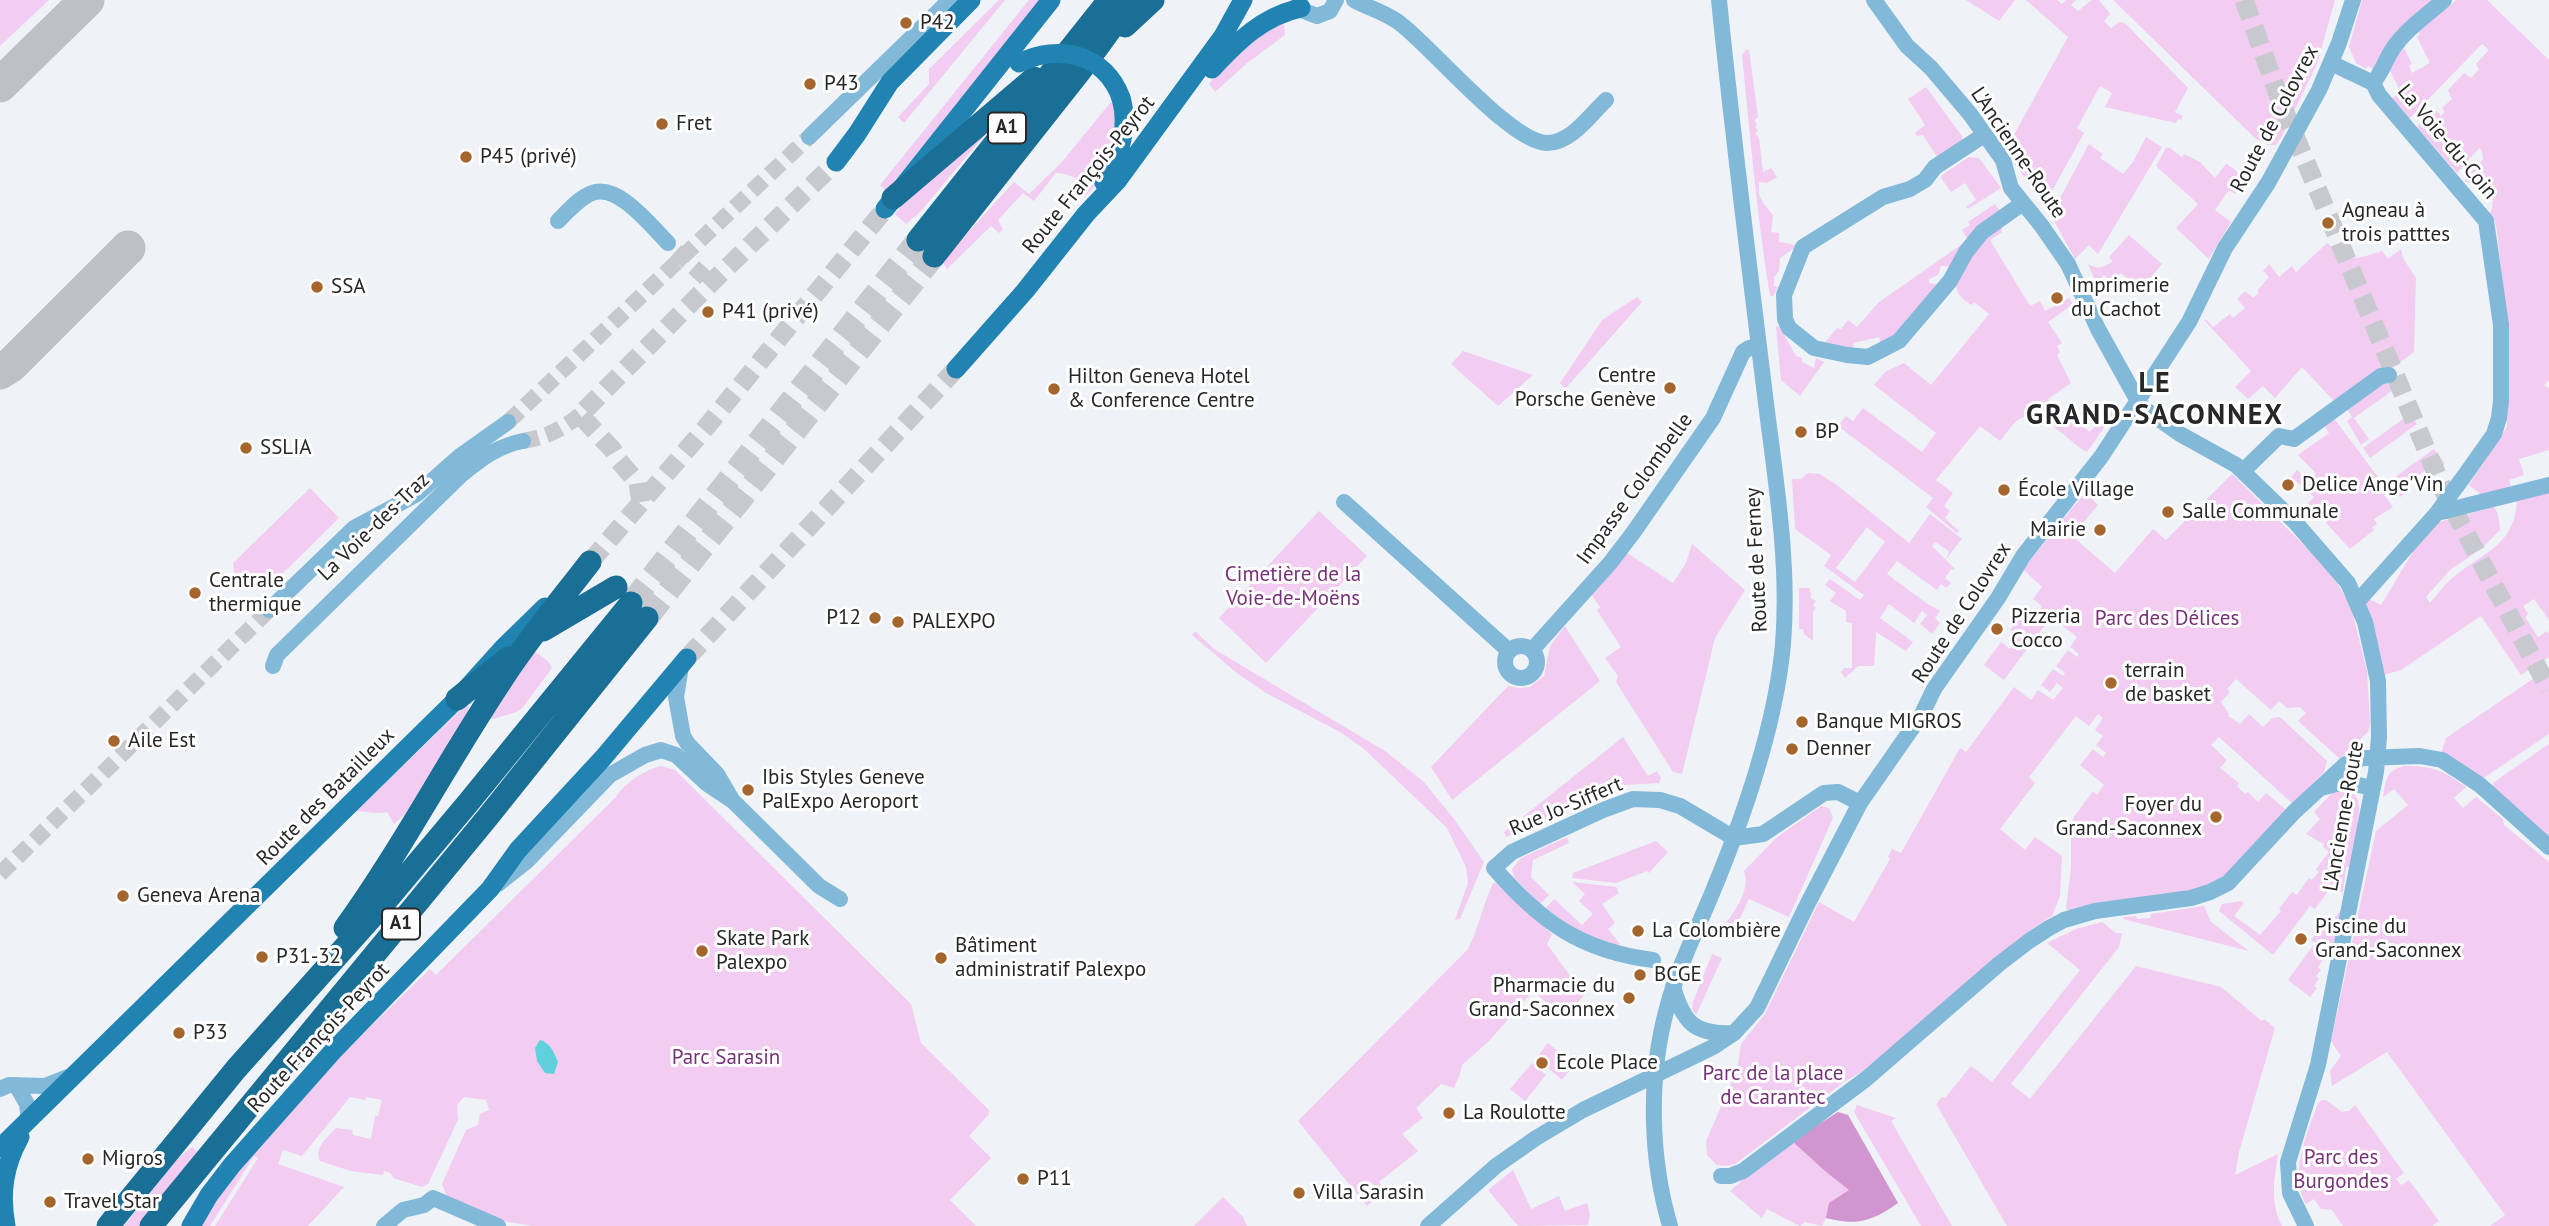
<!DOCTYPE html>
<meta charset="utf-8">
<style>
body{margin:0}
canvas{display:block;background:#eff2f7}
</style>
<canvas width="2549" height="1226"></canvas>
<script>
const c = document.querySelector('canvas').getContext('2d');
c.lineJoin = 'round';
function fillPath(path, color) { c.fillStyle = color; c.fill(path, 'evenodd'); }
function strokePath(path, color, width, dash) { c.strokeStyle = color; c.lineWidth = width; c.lineCap = dash ? 'butt' : 'round'; c.setLineDash(dash || []); c.stroke(path); }
function label(font, color, halo, rows, align = 'center') {
  c.font = font + ' "PT Sans",sans-serif'; c.lineWidth = 6; c.setLineDash([]); c.textBaseline = 'middle'; c.strokeStyle = halo; c.fillStyle = color; for (const [text, x, y, turn = 0] of rows) {
    c.save(); c.translate(x, y); c.rotate((+turn || 0) * Math.PI / 180); c.textAlign = isNaN(turn) ? turn : align; if (halo) c.strokeText(text, 0, 0); c.fillText(text, 0, 0); c.restore();
  }
}
fillPath(new Path2D(`
 M0 0H49L0 46Z
 M999 0H1005L904 123 898 117 929 84V69Z
 M1029 0H1043L886 191 880 185Z
 M1966 0H2015L1999 21Z
 M2026 0H2057L2062 4 2066 0H2076L2071 5 2078 11 2092 0H2099L2110 14 2104 21 2111 28 2120 22 2125 23 2188 88 2175 112 2183 116 2181 120 2178 119 2176 123 2105 107 2112 93 2100 86 2077 128 2084 133 2047 200H2041L2005 151 2068 37Z
 M2113 0H2335L2317 64 2282 136 2276 145H2269L2256 139Z
 M2362 0H2438L2377 71 2368 66 2366 69 2356 63 2349 47Z
 M2456 0H2487L2549 60V380L2544 385 2549 389V450L2519 459 2524 475 2509 480 2511 486 2482 495 2469 485 2507 427 2506 321 2497 231 2495 221 2489 214 2492 209 2493 200 2464 180 2483 159 2482 151 2479 148 2457 173 2417 127 2431 110 2437 111 2441 116 2445 112 2442 108 2452 99 2448 90 2464 73 2471 78 2479 69 2476 64 2489 50 2482 44 2409 119 2392 98 2401 93 2390 70 2403 46 2412 64 2409 66 2412 73 2430 63 2417 37 2420 35 2417 29 2443 5 2450 6Z
 M1284 22 1285 35 1246 64 1215 92 1209 84 1230 56 1258 29Z
 M1746 50H1749L1758 117 1754 120 1757 124 1755 127 1758 131 1755 133 1759 138 1763 172 1771 168 1777 177 1767 183 1759 182V194L1763 203 1773 215 1771 232 1779 233V242L1796 245V247L1780 258 1779 271 1774 277V286L1778 287 1773 296H1770C1757 216 1750 135 1742 55Z
 M1926 87 1962 136V141L1938 158 1923 135 1917 136 1915 133 1925 125 1908 99Z
 M1115 97 1120 119 1098 183 1085 196C1081 179 1073 174 1056 173L1034 201 1023 193 998 220 1003 229 999 233 991 226 947 269 942 261 1014 182 1029 194 1062 162Z
 M1009 106 921 211 906 224 895 214 912 193Z
 M2146 137 2162 147 2156 157 2098 254 2089 245 2075 259 2051 215 2089 144 2103 154 2100 158 2123 174 2133 162Z
 M2166 148H2170L2182 157 2184 154 2200 162 2215 178 2226 164 2233 168 2246 180 2235 194 2229 190 2215 210 2231 222 2209 259 2176 228 2198 204 2156 166Z
 M1969 157 1979 158 2001 188 1968 209 1966 207 1976 200 1965 183 1951 192 1941 178 1942 175Z
 M1995 204 2001 213 1952 267 1941 266 1938 275 1929 279V283L1941 285 1896 337 1881 344 1879 337 1853 343 1854 352 1822 346 1837 328 1841 329 1848 320 1857 327 1879 302 1968 240 1962 230 1970 225 1968 222Z
 M2002 221V232L1990 240 2030 306 2040 301 2045 311 2069 298 2073 304 2048 322 2062 343 2057 346 2060 352 2057 355 2071 383 2048 399 2057 415 2063 420 2069 417 2090 432 2109 407 2115 412 2087 452C2069 443 2040 405 2019 419 2012 424 2006 434 2000 441L1980 426 1936 480 1953 493 1944 506 1950 511 1945 518 1964 536 1959 531 1957 533 1926 507 1933 498 1838 426 1846 416 1853 421 1863 408 1922 452 1936 433 1874 385 1885 372 1904 363 1931 385 1989 314 1974 302 1971 305C1967 302 1961 298 1959 294 1947 271 1987 237 2002 221Z
 M2129 235 2162 264 2141 290 2121 273 2112 283 2104 275 2096 283 2088 264C2098 270 2104 268 2113 261L2109 257Z
 M2327 243C2350 263 2353 260 2382 251L2388 259 2401 249 2403 258 2416 278 2414 352 2391 369 2387 364 2335 402 2302 367 2275 398 2263 386 2248 399 2235 387 2251 371 2205 321 2206 319 2213 327 2230 314 2233 318 2245 308 2237 299 2245 291 2253 298 2259 293 2257 291 2269 277 2263 271 2269 264 2279 277 2292 266 2296 272Z
 M1637 297 1642 302 1565 389 1560 383 1602 320Z
 M1779 326 1796 356 1802 358V362L1814 368 1816 358 1824 362 1800 396 1781 380 1776 327Z
 M1463 351 1533 375 1498 406 1451 364Z
 M2382 383H2387L2393 390 2354 418 2369 439 2361 445 2347 421 2352 417 2347 409Z
 M2410 414 2417 424 2370 458 2363 448Z
 M2333 417 2384 485 2380 489 2393 507 2374 519 2377 524 2372 527 2374 530 2350 549 2326 523 2328 521 2308 503 2314 497 2291 477 2297 470 2308 480 2316 473 2298 455 2329 433 2323 424Z
 M2434 449 2445 464 2439 468 2433 461 2426 466 2427 469 2404 486 2408 491 2400 497 2391 484V480Z
 M1808 473 1820 474 1837 485 1909 543 1930 514 1962 539 1946 559 1949 551 1935 542 1932 546 1956 570 1951 569 1945 578 1951 583 1946 588 1941 584 1937 590 1897 561 1887 574 1926 603 1940 611 1935 618 1940 623 1932 634 1920 624 1927 615 1922 611 1914 623 1889 604 1880 618 1913 642 1906 651 1876 632 1874 666H1858L1845 678 1841 672 1844 668H1852V623L1846 622V611L1830 601 1836 593 1825 585 1830 579 1860 600 1864 595 1824 566 1831 555 1795 529 1792 479H1801ZM1867 527 1885 542 1855 582 1836 568Z
 M2232 474 2315 556 2337 583 2351 607 2367 671 2370 723 2368 732 2340 759 2298 721 2306 713 2300 707 2287 708 2279 701 2271 710 2236 679 2227 689 2230 692 2221 702 2229 714 2228 716 2240 724 2249 714 2263 727 2272 718 2280 717 2327 761 2324 772 2293 804 2219 737 2211 745 2227 760 2220 768 2239 783 2237 786 2245 794 2248 792 2258 802 2266 793 2285 809V813C2267 832 2250 855 2230 872 2199 898 2109 904 2069 911L2066 908 2071 868V828L2074 817 2093 791 2097 795 2104 785 2080 765 2093 749 2103 757 2106 753 2096 745 2103 736 2095 730 2103 718 2098 714 2089 726 2076 716 2029 777 2035 783 2000 829 2025 850 2035 837 2062 856 2060 896 2052 916 2033 928 1865 1070 1844 1082 1735 1164 1726 1166 1717 1165 1707 1155 1706 1141 1737 1070 1741 1044 1765 1014 1819 902 1854 922 1890 859 1888 857 1892 849 1901 853 1960 748 1966 752 2014 687 2031 700 2038 690 2053 700 2063 688 2057 683 2050 692 2041 685 2053 669 2063 676 2065 673 2056 666 2068 650 2077 657 2079 654 2070 647 2077 637 2051 617 2004 680 1984 665 2001 642 2010 649 2019 637 2010 630 2022 615 2031 621 2042 606 2033 599 2042 587 2023 569 2083 495 2087 494 2098 505 2072 536 2115 573 2153 529 2166 540Z
 M310 488 339 518 272 584C258 588 248 584 235 578L233 563Z
 M2549 490V620L2534 599 2523 606 2528 614 2525 617 2538 637 2547 631 2549 634V657L2521 675 2481 616 2401 670 2383 675 2365 604 2369 599 2381 605 2419 542 2439 522 2494 507 2498 514 2500 530 2481 549 2450 570 2426 597 2430 603C2438 594 2446 582 2456 575 2485 552 2513 545 2517 503L2514 500Z
 M1319 511 1367 556 1266 663 1219 618Z
 M1692 544 1745 590 1715 638 1682 774 1673 772 1616 682 1618 676 1605 658 1621 647 1597 610 1600 607 1591 594 1627 553 1673 583 1686 563Z
 M1799 588H1810L1811 598 1816 601 1813 605 1816 608 1813 612V641L1804 634 1803 629H1799Z
 M1565 626 1600 681 1452 800 1431 767 1508 686 1519 688 1530 687 1544 676 1550 646Z
 M1195 631 1214 649 1385 751 1424 782 1454 819 1484 862 1460 919 1455 920 1468 883 1466 867 1447 828 1363 748 1340 732 1266 693 1238 674 1192 635Z
 M534 651 548 661 552 668 523 707 517 712 493 719 490 718Z
 M2549 668V734L2482 779 2441 753 2446 738Z
 M466 705 469 706 468 711 405 814 394 824 387 812C378 815 366 811 356 811Z
 M1623 737 1648 776 1657 771 1661 778 1659 783 1624 785 1506 837 1504 832Z
 M2549 744V839L2492 786 2494 782Z
 M661 766 675 770 911 1004 921 1043 989 1110V1114L969 1136 991 1158 950 1200 976 1226H533L497 1220 448 1199 442 1184 466 1130 478 1125 480 1114 489 1110 486 1100 464 1097 457 1105 458 1120 428 1184 422 1187 393 1178 391 1173 384 1171 383 1175 351 1171 320 1161C314 1147 327 1138 336 1128L352 1130 353 1135 371 1139 375 1116H378L382 1100 366 1097 365 1100 350 1097 302 1156 283 1150 278 1164 344 1187 308 1226H215L258 1158 254 1156 210 1226H196L222 1189 341 1055 430 969 436 975 616 797C625 783 644 770 661 766Z
 M2404 766C2433 766 2443 770 2466 787L2454 798 2463 808 2476 797 2503 819 2504 825 2549 862V1226H2490L2505 1215 2387 1052 2332 1086 2330 1071 2341 1056 2331 1041 2376 831 2408 805 2394 789 2383 797C2386 779 2386 771 2404 766Z
 M2342 789C2348 791 2354 792 2357 798 2364 810 2352 852 2350 867H2346L2343 893 2335 889 2329 890 2315 909 2310 906 2273 955 2219 911 2222 904 2241 901 2244 903 2234 916 2260 935 2281 911 2279 909 2292 892 2297 895 2309 878 2312 880 2319 872 2316 869 2329 852 2323 847 2324 844 2306 834 2320 819 2314 812 2333 792Z
 M1821 806 1829 808 1833 818 1789 917 1749 899 1731 938 1719 933C1730 917 1752 892 1744 871L1776 838Z
 M1567 837 1569 843 1533 860 1531 877 1549 895 1540 904 1514 878 1512 869 1521 858Z
 M1656 841 1668 852 1649 873 1647 871 1616 883 1572 878 1573 873Z
 M1572 882 1616 887 1619 893 1602 904 1615 923 1608 929 1620 944 1616 947 1585 937 1546 908 1554 899 1582 925 1593 914 1579 901 1585 894Z
 M1493 883H1496L1552 934 1547 944 1584 995 1565 1018 1533 991 1489 1041 1462 1065 1460 1074 1454 1088 1441 1084 1416 1108 1423 1118 1402 1134 1418 1151 1379 1182 1386 1191 1367 1206 1298 1121 1468 949C1479 927 1483 905 1493 883Z
 M2204 906 2211 922 2249 951 2123 919 2124 917 2136 916 2137 919 2150 918 2151 914Z
 M2340 911 2334 952 2327 947 2319 957 2323 960 2318 967 2321 970 2316 976 2319 979 2314 986 2317 988 2310 997 2288 980 2315 943 2311 940 2327 919 2332 922Z
 M2102 922 2116 933H2122L2119 947 2011 1084 2030 1099 2136 966 2221 987 2262 1021 2264 1019 2275 1028 2239 1152 2235 1175 2278 1154C2274 1178 2270 1204 2282 1226H2007L1936 1104 1942 1097 1945 1098 1971 1066 1992 1082 2080 970 2047 943 2076 929Z
 M1712 954 1722 958 1696 1015 1692 1009 1693 1002Z
 M1548 1043 1574 1065 1562 1080 1536 1058Z
 M1532 1063 1546 1075 1525 1101 1510 1089Z
 M2322 1100H2326L2342 1112 2349 1111 2355 1105 2404 1173 2396 1179 2401 1185 2409 1180 2439 1221 2432 1226H2343L2332 1210 2321 1209 2314 1199 2306 1204C2288 1174 2308 1132 2318 1103Z
 M1857 1105 1896 1118 1891 1121 1952 1226H1921L1854 1112Z
 M1838 1112 1848 1115 1898 1203C1872 1221 1858 1226 1826 1218L1822 1226 1805 1222 1800 1226 1767 1209 1762 1218 1730 1191 1754 1170Z
 M192 1147 199 1153 140 1226H124L178 1158Z
 M1513 1170 1531 1209 1559 1196 1565 1211 1587 1203 1590 1214 1588 1225 1518 1226 1488 1190Z
 M1223 1197 1243 1217 1247 1226H1194Z`), '#f2ccf1');
fillPath(new Path2D(`
 M1838 1112 1848 1115 1898 1203C1872 1221 1858 1226 1826 1218L1829 1203 1849 1190 1825 1171 1792 1141Z`), '#d196d0');
fillPath(new Path2D(`
 M540 1040C551 1043 554 1053 558 1062L554 1074 545 1073 537 1061 535 1048Z`), '#5ed1dd');
strokePath(new Path2D(`
 M0 85 87 0
 M0 372 11 365 128 248`), '#bdc0c4', 35);
strokePath(new Path2D(`
 M676 251 711 283
 M508 422 809 137
 M523 441C546 437 561 430 580 415
 M0 874 269 610`), '#c7c9ce', 16, [16, 8]);
strokePath(new Path2D(`
 M2244 0 2282 105 2445 494 2549 689
 M641 502 638 483 619 461 612 449 580 415 711 283 836 162
 M590 562 708 425 885 209
 M687 658 956 369`), '#c7c9ce', 19, [19, 10]);
strokePath(new Path2D(`
 M631 603 918 240
 M647 618 934 256`), '#c7c9ce', 23, [23, 11]);
strokePath(new Path2D(`
 M1299 0 1304 11 1317 16 1330 11 1336 0
 M1354 0C1370 9 1388 13 1402 25 1433 49 1512 143 1547 143 1571 143 1590 115 1606 100
 M1874 0 1907 46 1931 68 1970 114 2003 160 2011 188 2041 225 2068 264 2098 329 2138 401 2143 408 2180 434 2236 465 2295 522 2348 583 2365 622 2378 681 2379 737 2376 772 2318 1065 2288 1162 2290 1193 2306 1226
 M2331 63 2373 83 2379 95 2486 221 2501 325V401L2499 418 2494 434 2465 475 2437 513 2358 601
 M2373 83C2382 72 2385 61 2392 50 2405 30 2427 15 2444 0
 M1984 135 1935 167 1925 180 1910 189 1883 197 1803 247 1784 295 1785 319 1789 328 1814 348 1847 355 1868 357 1899 341 1950 281 1966 252 1982 232 2023 203
 M809 137 950 0
 M558 221C568 211 579 198 592 193 618 183 651 226 668 243
 M2243 471 2279 436 2294 439 2381 376 2389 375
 M1344 502 1509 651
 M2437 513 2549 485
 M269 610 354 528 417 494 460 456 508 422
 M1505 662a16 16 0 1 1 32 0a16 16 0 1 1-32 0Z
 M1532 650 1610 563 1633 533 1713 418 1743 352 1749 348 1759 346
 M273 666 277 655 461 475C481 459 497 446 523 441
 M681 667 676 697 683 736 688 744 717 774 731 798
 M2321 788 2344 782 2373 788
 M1734 838 1763 834 1824 793 1838 792 1860 803
 M498 884 527 861 610 775 645 755 661 750 676 755 706 783 733 801 819 886 840 899
 M1653 960C1581 951 1541 922 1494 868L1512 852 1603 810 1633 799 1660 800 1680 806 1734 838
 M1673 987C1684 1023 1694 1035 1734 1033
 M16 1085 27 1104 29 1121
 M0 1089 9 1085 45 1086 68 1077
 M1721 1176H1730L1743 1171 1866 1079 1999 964 2029 941 2049 928 2064 920 2095 911 2191 898 2210 892 2228 883 2294 812 2346 764 2364 758 2420 756 2442 760 2480 785 2549 847
 M384 1226 403 1210 424 1205 433 1198 498 1226
 M1428 1226 1496 1166 1536 1138 1583 1110 1713 1047 1734 1033 1757 1008 1807 905 1860 803 1922 714 1934 689 1998 598 2023 556 2101 457 2189 322 2225 248 2268 183 2319 90 2339 43 2353 0
 M1670 1226C1650 1158 1648 1077 1667 1008 1678 966 1699 926 1715 886 1745 813 1776 722 1783 644 1790 559 1774 472 1764 387 1748 258 1732 129 1719 0`), '#82b9d9', 16);
strokePath(new Path2D(`
 M1212 69C1238 41 1263 16 1301 8
 M836 162 857 134 890 82 971 0
 M1104 183C1119 156 1130 129 1121 98
 M885 209 1051 0
 M956 369 1025 291 1086 214 1118 180 1223 36 1243 0
 M0 1148 457 699 503 648 545 607
 M6 1226C0 1193 4 1166 20 1137
 M191 1226 209 1195 232 1165 333 1051 490 889 518 850 603 758 687 658`), '#2183b2', 19);
strokePath(new Path2D(`
 M1125 26 1153 0
 M893 198 1034 78
 M918 240 1109 0
 M934 256 1081 70 1132 0
 M543 630 616 587
 M457 699 508 658
 M345 928C402 849 447 762 501 681 528 639 560 601 590 562
 M108 1226 236 1069 379 909 468 803 631 603
 M151 1226 487 818 647 618`), '#1a6f97', 23);
strokePath(new Path2D(`
 M1019 63C1059 43 1105 54 1121 98`), '#2183b2', 19);
for (const [x, y, r, color] of [
 [906,23,7,"#a5662e"],
 [810,84,7,"#a5662e"],
 [662,124,7,"#a5662e"],
 [466,157,7,"#a5662e"],
 [2328,223,7,"#a5662e"],
 [317,287,7,"#a5662e"],
 [2057,298,7,"#a5662e"],
 [708,312,7,"#a5662e"],
 [1670,388,7,"#a5662e"],
 [1054,389,7,"#a5662e"],
 [1801,432,7,"#a5662e"],
 [246,448,7,"#a5662e"],
 [2288,485,7,"#a5662e"],
 [2004,490,7,"#a5662e"],
 [2168,512,7,"#a5662e"],
 [2100,530,7,"#a5662e"],
 [195,593,7,"#a5662e"],
 [875,618,7,"#a5662e"],
 [898,622,7,"#a5662e"],
 [1997,629,7,"#a5662e"],
 [2111,683,7,"#a5662e"],
 [1802,722,7,"#a5662e"],
 [114,741,7,"#a5662e"],
 [1792,749,7,"#a5662e"],
 [748,790,7,"#a5662e"],
 [2216,817,7,"#a5662e"],
 [123,896,7,"#a5662e"],
 [1638,931,7,"#a5662e"],
 [2301,939,7,"#a5662e"],
 [702,951,7,"#a5662e"],
 [262,957,7,"#a5662e"],
 [941,958,7,"#a5662e"],
 [1640,975,7,"#a5662e"],
 [1629,998,7,"#a5662e"],
 [179,1033,7,"#a5662e"],
 [1542,1063,7,"#a5662e"],
 [1449,1113,7,"#a5662e"],
 [88,1159,7,"#a5662e"],
 [1023,1179,7,"#a5662e"],
 [1299,1193,7,"#a5662e"],
 [50,1202,7,"#a5662e"]
]) { const dot = new Path2D(); dot.arc(x, y, r, 0, 2 * Math.PI); c.fillStyle = color; c.fill(dot); strokePath(dot, '#fff', 2.5); }
for (const [x, y, w] of [
 [1007,128,38],
 [401,924,38]
]) { const box = new Path2D(); box.roundRect(x - w / 2, y - 15.5, w, 31, 5); c.fillStyle = '#fff'; c.fill(box); strokePath(box, '#272729', 2); }
label('bold 19px', '#272729', null, [
 ["A1",1007,128],
 ["A1",401,924]
]);
label('21px', '#272729', '#fff', [
 ["P42",920,23],
 ["P43",824,84],
 ["Fret",676,124],
 ["P45 (privé)",480,157],
 ["Agneau à",2342,211],
 ["trois patttes",2342,235],
 ["Imprimerie",2071,286],
 ["du Cachot",2071,310],
 ["SSA",331,287],
 ["P41 (privé)",722,312],
 ["Centre",1656,376,"right"],
 ["Porsche Genève",1656,400,"right"],
 ["Hilton Geneva Hotel",1068,377],
 ["& Conference Centre",1068,401],
 ["BP",1815,432],
 ["SSLIA",260,448],
 ["Delice Ange'Vin",2302,485],
 ["École Village",2018,490],
 ["Salle Communale",2182,512],
 ["Mairie",2086,530,"right"],
 ["Centrale",209,581],
 ["thermique",209,605],
 ["Pizzeria",2011,617],
 ["Cocco",2011,641],
 ["P12",861,618,"right"],
 ["PALEXPO",912,622],
 ["terrain",2125,671],
 ["de basket",2125,695],
 ["Banque MIGROS",1816,722],
 ["Aile Est",128,741],
 ["Denner",1806,749],
 ["Ibis Styles Geneve",762,778],
 ["PalExpo Aeroport",762,802],
 ["Foyer du",2202,805,"right"],
 ["Grand-Saconnex",2202,829,"right"],
 ["Geneva Arena",137,896],
 ["Piscine du",2315,927],
 ["Grand-Saconnex",2315,951],
 ["La Colombière",1652,931],
 ["Skate Park",716,939],
 ["Palexpo",716,963],
 ["Bâtiment",955,946],
 ["administratif Palexpo",955,970],
 ["P31-32",276,957],
 ["BCGE",1654,975],
 ["Pharmacie du",1615,986,"right"],
 ["Grand-Saconnex",1615,1010,"right"],
 ["P33",193,1033],
 ["Ecole Place",1556,1063],
 ["La Roulotte",1463,1113],
 ["Migros",102,1159],
 ["P11",1037,1179],
 ["Villa Sarasin",1313,1193],
 ["Travel Star",64,1202]
], 'left');
label('21px', '#272729', '#fff', [
 ["Route de Colovrex",2275,119,-62],
 ["La Voie-du-Coin",2447,142,50],
 ["L'Ancienne-Route",2018,153,56],
 ["Route François-Peyrot",1089,175,-51],
 ["Impasse Colombelle",1635,489,-54],
 ["La Voie-des-Traz",374,527,-44],
 ["Route de Ferney",1757,560,-93],
 ["Route de Colovrex",1962,613,-57],
 ["Route des Batailleux",326,797,-45],
 ["Rue Jo-Siffert",1566,807,-23],
 ["L'Ancienne-Route",2344,816,-80],
 ["Route François-Peyrot",319,1038,-47]
]);
label('21px', '#773178', '#fff', [
 ["Cimetière de la",1293,575],
 ["Voie-de-Moëns",1293,599],
 ["Parc des Délices",2167,619],
 ["Parc Sarasin",726,1058],
 ["Parc de la place",1773,1074],
 ["de Carantec",1773,1098],
 ["Parc des",2341,1158],
 ["Burgondes",2341,1182]
]);
c.letterSpacing = '2px';
label('bold 28px', '#272729', '#fff', [
 ["LE",2155,384],
 ["GRAND-SACONNEX",2155,416]
]);
c.letterSpacing = '0px';
</script>
